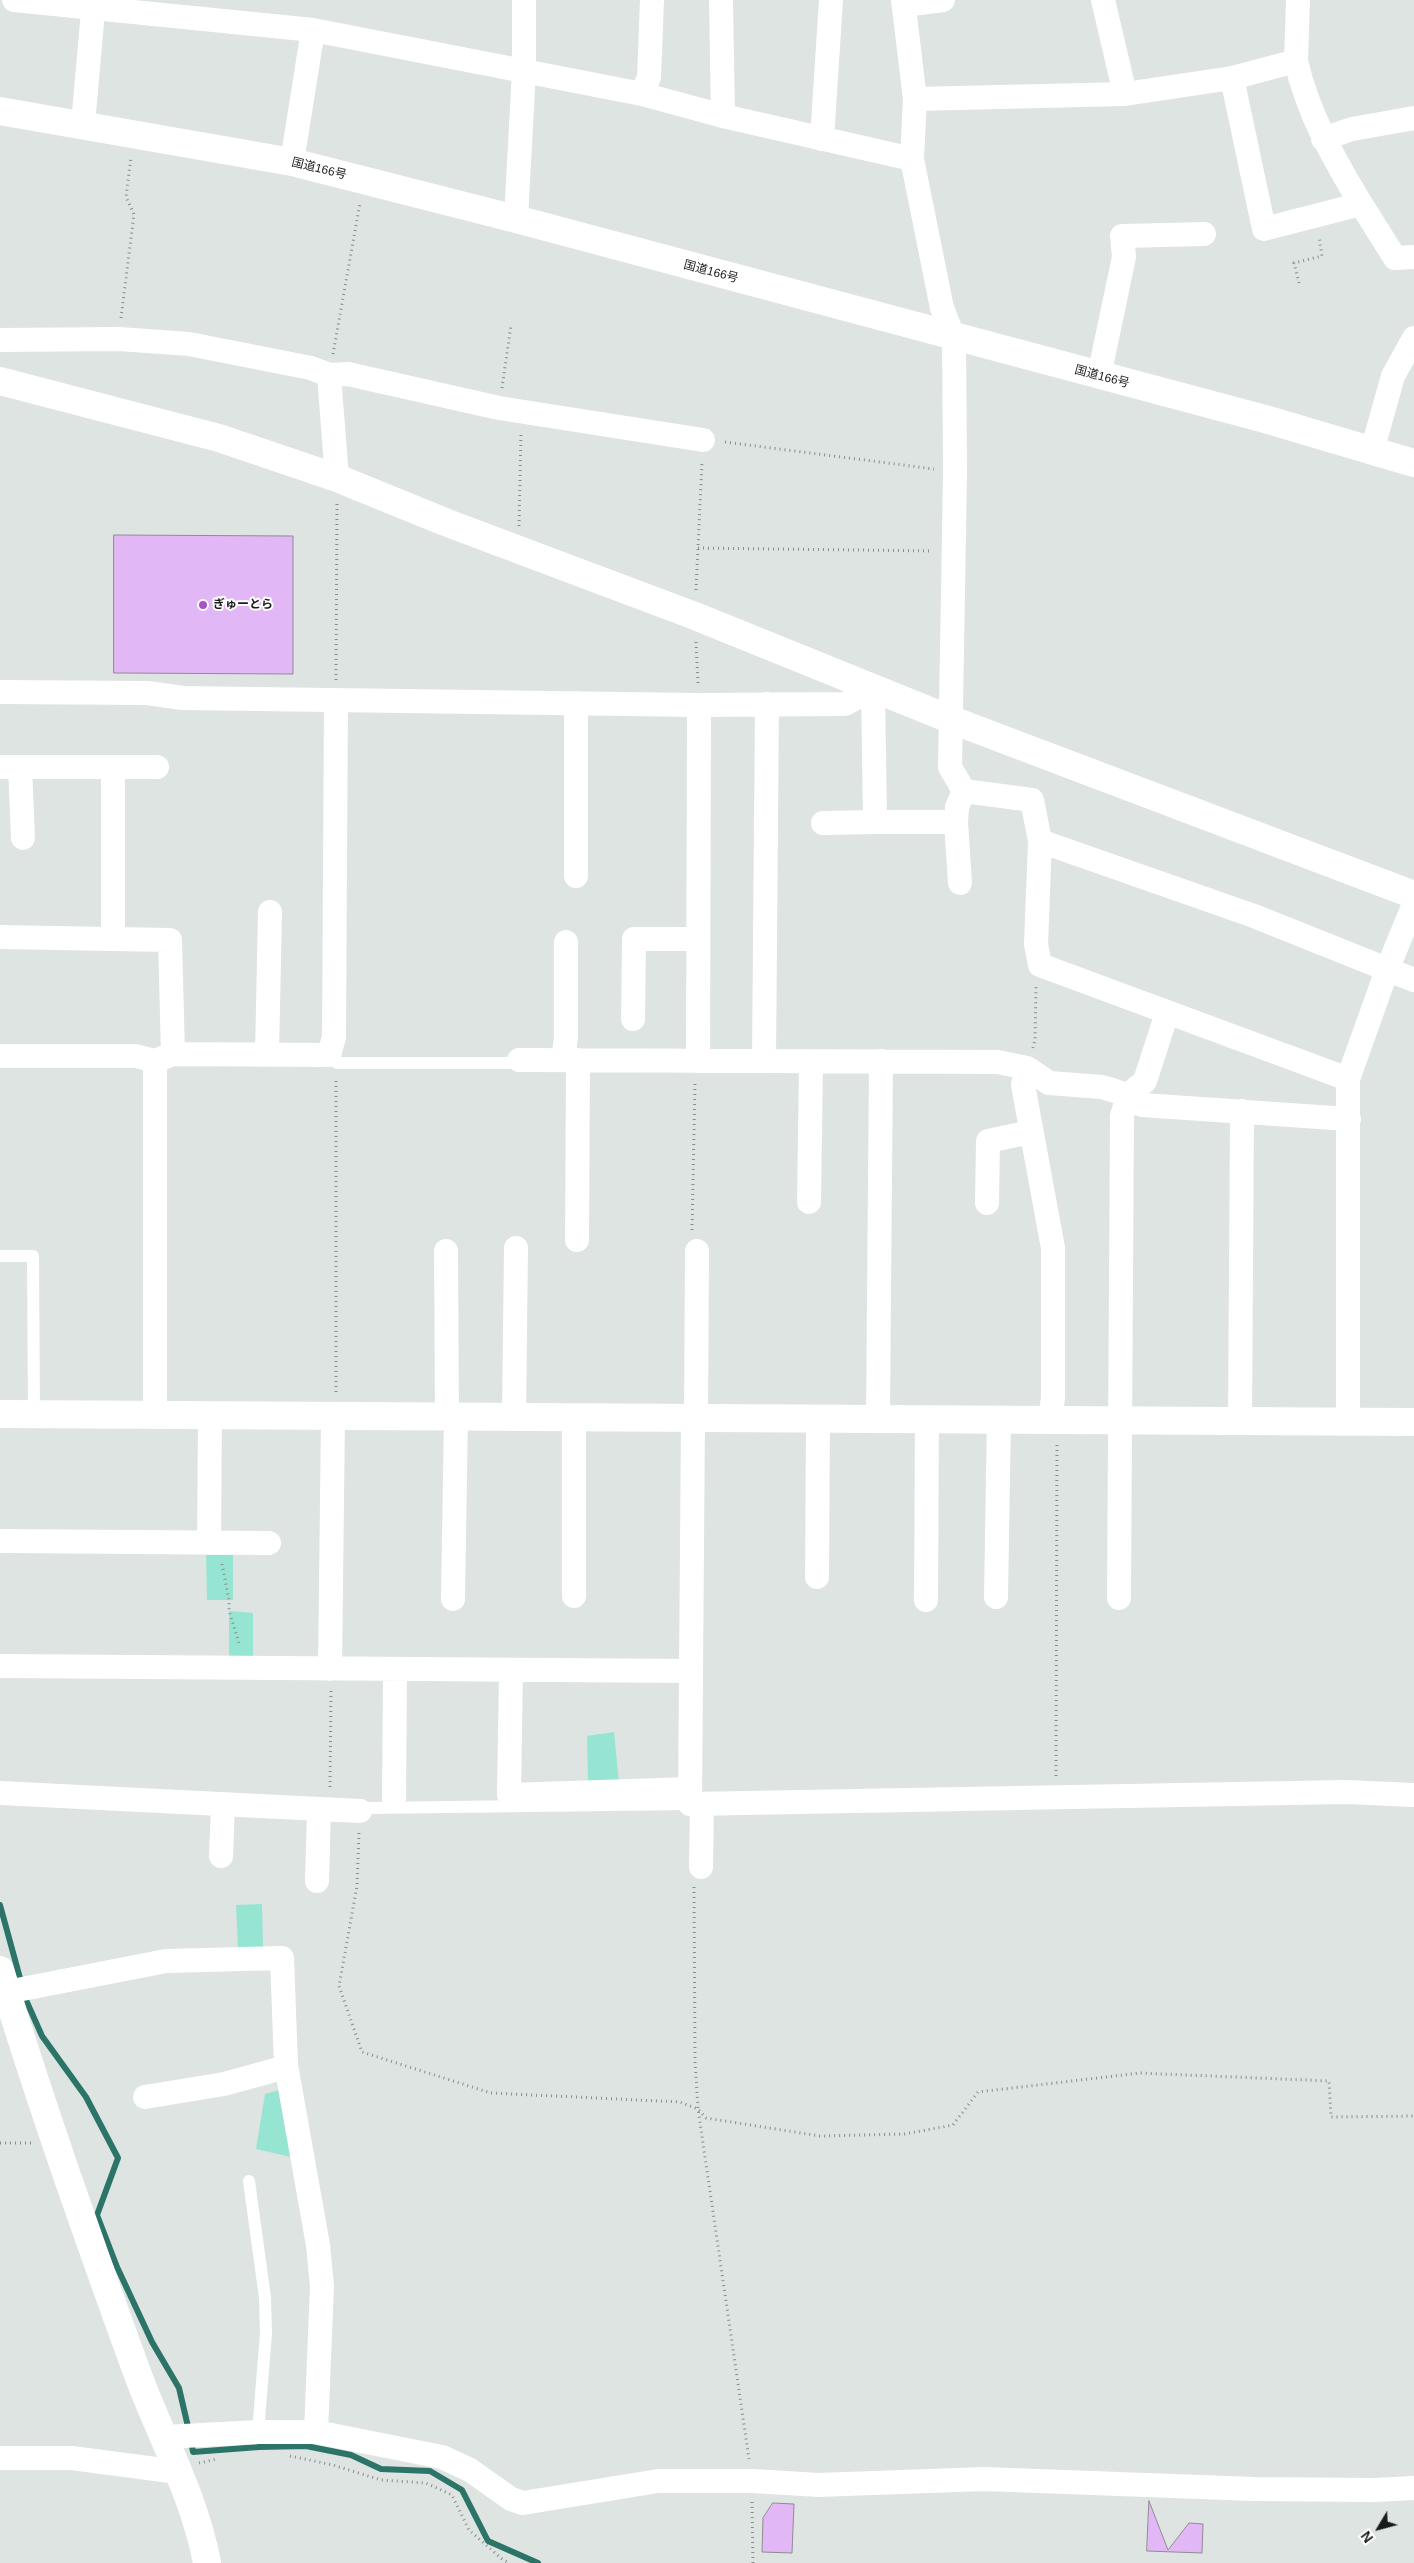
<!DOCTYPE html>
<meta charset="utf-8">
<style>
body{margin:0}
#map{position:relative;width:1414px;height:2563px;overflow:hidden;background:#dde4e2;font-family:Arial,sans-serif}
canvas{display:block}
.north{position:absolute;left:1354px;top:2503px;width:50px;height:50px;-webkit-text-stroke:4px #fff;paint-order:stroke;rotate:233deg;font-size:14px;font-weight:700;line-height:20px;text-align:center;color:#191c1b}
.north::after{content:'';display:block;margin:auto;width:18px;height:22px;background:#191c1b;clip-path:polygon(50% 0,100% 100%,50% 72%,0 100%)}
</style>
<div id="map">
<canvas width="1414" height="2563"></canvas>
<div class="north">N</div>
</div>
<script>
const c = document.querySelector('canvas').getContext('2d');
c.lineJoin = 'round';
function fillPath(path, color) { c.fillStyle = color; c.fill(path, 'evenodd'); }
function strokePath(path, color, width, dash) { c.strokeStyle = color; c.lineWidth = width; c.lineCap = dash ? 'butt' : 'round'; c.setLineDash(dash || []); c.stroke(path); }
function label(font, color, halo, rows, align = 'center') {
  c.font = font + ' Arial,"Noto Sans JP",sans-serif'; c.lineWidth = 4; c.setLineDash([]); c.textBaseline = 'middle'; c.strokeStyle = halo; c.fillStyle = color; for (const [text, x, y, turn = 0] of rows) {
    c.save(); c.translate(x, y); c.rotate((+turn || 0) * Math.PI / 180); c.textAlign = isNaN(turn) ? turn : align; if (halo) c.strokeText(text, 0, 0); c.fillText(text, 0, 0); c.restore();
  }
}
fillPath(new Path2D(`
 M206 1555H233V1600H207Z
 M229 1611 253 1613V1658L229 1657Z
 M614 1732 619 1783 588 1781 587 1736Z
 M262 1904 263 1947 238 1948 236 1905Z
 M280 2090 291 2157 256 2149 265 2094Z`), '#96e5d3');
strokePath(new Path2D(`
 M0 1905 26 2000 42 2036 86 2097 118 2158 97 2215 117 2267 152 2342 179 2388 189 2431
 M191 2441 193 2452 259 2447 306 2446 351 2455 381 2469 430 2471 462 2490 488 2541 538 2563`), '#2b7467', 6);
const building = new Path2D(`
 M114 535 293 536V674L114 673Z
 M1149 2501 1168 2550 1189 2523 1203 2524 1202 2553 1147 2551Z
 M773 2503 794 2504 792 2553 762 2552 763 2518Z`);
fillPath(building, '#e2b7f5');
strokePath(building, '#8f8c90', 1);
strokePath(new Path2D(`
 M1299 283 1294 263 1322 256 1319 236
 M121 318 134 214 126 197 131 157
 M333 354 360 203
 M502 388 511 325
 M725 442 934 469
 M519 526 521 432
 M698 548 933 551
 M696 590 702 462
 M696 642 698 683
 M336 680 337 504
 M1033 1048 1035 1040 1036 987
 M692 1230 695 1082
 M336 1392V1078
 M222 1564 229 1600V1611L240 1646
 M1056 1776 1057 1442
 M330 1787 331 1691
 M359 1833 357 1886 339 1986 362 2052 491 2093 680 2102 698 2109 706 2118 820 2136 905 2134 953 2125 978 2092 1140 2073 1329 2081 1331 2117 1414 2116
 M694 1887 695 2061 698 2109 749 2459
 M0 2143H32
 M290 2456 333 2465 381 2480 426 2483 452 2495 469 2530 502 2559 509 2563
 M199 2463 217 2459
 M752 2502 753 2563`), '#888d8b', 3, [1, 4]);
strokePath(new Path2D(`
 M329 1055 337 1063H517L519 1060
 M0 1256H33L34 1414
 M360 1811 368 1808 690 1804
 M249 2181 265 2298 266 2333 258 2432`), '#fff', 12);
strokePath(new Path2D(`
 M14 0 313 30 642 94 723 116 912 159
 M721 0 723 116
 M903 0 915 99 912 159 942 308 954 338 955 471 950 767 964 791 1032 800 1040 841 1036 944 1040 965 1348 1079
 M904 5 943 0
 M1296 61 1298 0
 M642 94 649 77 652 0
 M1125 94 1232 78 1296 61C1308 114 1334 159 1361 204L1264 229 1232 78
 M915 99 1125 94 1103 0
 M83 124 94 0
 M822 139 831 0
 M1323 139 1352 129 1414 118
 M292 162 313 30
 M1361 204 1395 258 1414 257
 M516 219 524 70V0
 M0 340 119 339 189 344 311 368 329 375 348 374 499 408 703 440
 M329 375 337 478
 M1099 376 1124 257 1122 236 1204 234
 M1372 451 1393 376 1414 338
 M0 692 147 693 183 698 699 705 845 704 873 689 875 822H956L957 807 964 791
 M0 767H113V938
 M20 767 23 838
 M113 767H157
 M956 822 960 883
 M823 823 875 822
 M1040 841 1254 916 1414 980
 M576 876V703
 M0 937 170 940 173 1054
 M633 1019 634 939H698
 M267 1054 270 912
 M0 1056H136L155 1061 173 1054 329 1055 334 1037 336 701
 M519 1060 998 1062 1027 1068 1049 1083 1102 1087 1128 1095 1145 1081 1167 1013
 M563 1060 566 1038V942
 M764 1060 767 704
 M698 1061 699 705
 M1027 1068 1023 1085 1053 1248V1398L1050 1418
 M809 1202 811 1061
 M987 1203 988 1141 1031 1132
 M577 1240 578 1060
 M446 1251 447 1416
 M155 1414V1061
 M514 1416 516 1248
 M693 1417 690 1804 1346 1792 1414 1795
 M696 1417 697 1251
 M878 1417 881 1061
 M1348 1420V1079L1387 970 1414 904
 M1240 1421 1242 1111
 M0 1541 269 1543
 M209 1543 210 1415
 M817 1577 818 1418
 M574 1596V1417
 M996 1597 999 1418
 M1119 1598 1122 1116 1128 1095 1142 1105 1349 1119
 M453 1599 456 1416
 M926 1600 927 1417
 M0 1666 691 1671
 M330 1669 333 1415
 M511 1670 509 1795 690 1789
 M0 1793 360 1811
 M394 1799 395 1670
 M221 1856 223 1805
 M701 1867 702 1804
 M317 1881 319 1810
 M7 1992 166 1961 282 1958 286 2065 318 2245 322 2286 316 2432
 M145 2097 224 2084 286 2067
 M165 2437 258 2432H316L442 2457 470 2470 511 2499 523 2503 658 2481H752L819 2485 984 2479 1254 2489 1374 2490 1414 2488
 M0 2458H72L178 2472`), '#fff', 24);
strokePath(new Path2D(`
 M0 381 219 438 337 478 445 522 695 616 952 720 1414 895
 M0 1414 1414 1422
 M0 1970C41 2106 89 2241 138 2375 161 2437 195 2497 207 2563`), '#fff', 28);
strokePath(new Path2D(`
 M0 111 292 162 516 219 1265 419 1414 463`), '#fff', 28);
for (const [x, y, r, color] of [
 [203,605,5,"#a454c5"]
]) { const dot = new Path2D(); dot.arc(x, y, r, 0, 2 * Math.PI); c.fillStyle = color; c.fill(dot); strokePath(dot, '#fff', 2); }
label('12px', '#191c1b', '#fff', [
 ["国道166号",319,169,14],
 ["国道166号",711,272,15],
 ["国道166号",1102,377,15]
]);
label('bold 12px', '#191c1b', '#fff', [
 ["ぎゅーとら",213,605]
], 'left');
</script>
